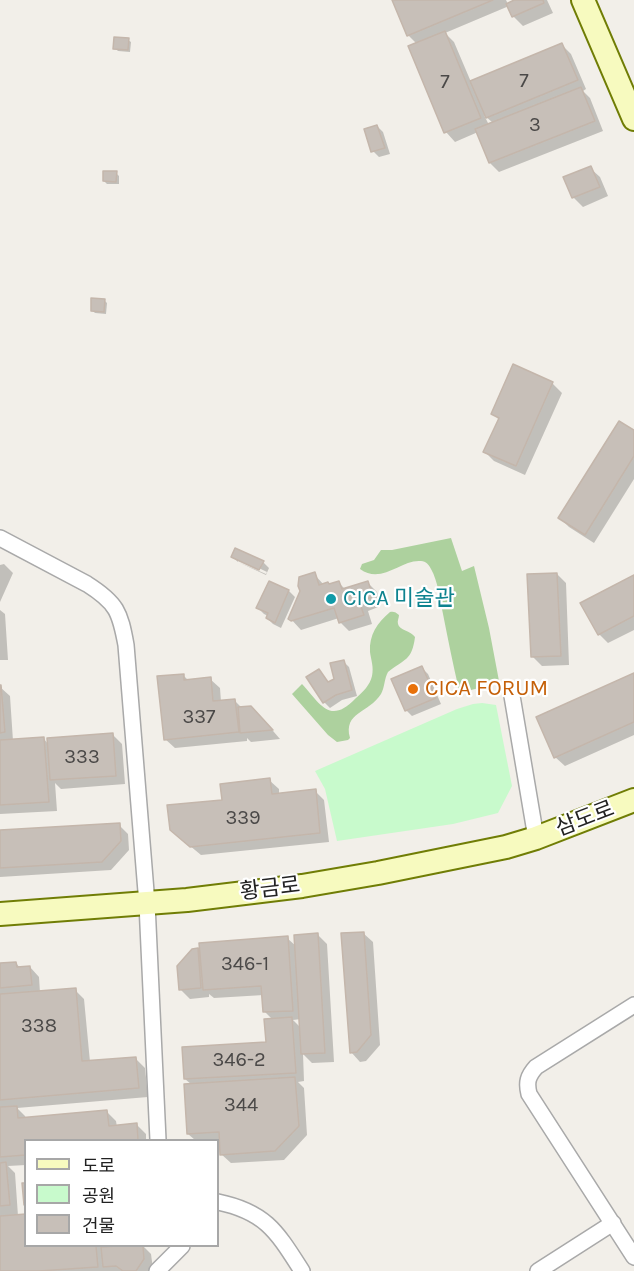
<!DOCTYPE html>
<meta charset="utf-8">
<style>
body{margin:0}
#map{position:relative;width:634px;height:1271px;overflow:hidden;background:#f2efe9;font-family:Karla,"Noto Sans KR",sans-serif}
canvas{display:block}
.legend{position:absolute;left:24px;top:1139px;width:195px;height:108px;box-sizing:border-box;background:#fff;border:2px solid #a7a7a7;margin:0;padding:8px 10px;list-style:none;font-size:18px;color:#222}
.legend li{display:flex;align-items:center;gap:12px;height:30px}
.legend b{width:30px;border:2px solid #a7a7a7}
</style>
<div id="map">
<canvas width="634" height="1271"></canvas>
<ul class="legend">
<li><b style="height:8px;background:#f7fabf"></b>도로</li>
<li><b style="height:16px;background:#c8facc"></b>공원</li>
<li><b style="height:16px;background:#c7bfb8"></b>건물</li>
</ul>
</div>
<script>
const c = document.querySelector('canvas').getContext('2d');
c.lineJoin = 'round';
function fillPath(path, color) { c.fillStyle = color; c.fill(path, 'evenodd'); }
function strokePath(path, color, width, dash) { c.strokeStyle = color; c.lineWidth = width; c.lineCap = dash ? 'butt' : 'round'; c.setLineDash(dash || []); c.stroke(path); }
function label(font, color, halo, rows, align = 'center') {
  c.font = font + ' Karla,"Noto Sans KR",sans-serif'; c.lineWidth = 4.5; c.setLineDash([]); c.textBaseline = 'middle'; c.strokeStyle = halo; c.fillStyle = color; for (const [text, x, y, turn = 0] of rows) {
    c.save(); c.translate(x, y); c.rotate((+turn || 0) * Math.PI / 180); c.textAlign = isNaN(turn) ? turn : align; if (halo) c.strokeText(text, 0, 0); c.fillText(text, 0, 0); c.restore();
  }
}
fillPath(new Path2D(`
 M451 538 462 571 474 566 489 628 499 681 498 683 495 684 463 692 459 690C453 665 448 639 443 614 440 600 438 581 431 569 429 565 426 561 421 561 401 559 382 585 360 569L362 564 374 560 381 550H392Z
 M390 612C393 611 396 612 399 615 399 618 397 621 398 624 399 630 411 631 415 637 412 661 404 659 388 672 384 679 385 687 381 694 369 713 343 712 350 738L348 740 337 742 328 735 292 694 302 684C321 705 330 725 356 698 363 692 370 685 372 676 374 667 371 660 370 652 369 635 377 623 390 612Z`), '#add19e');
fillPath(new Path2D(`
 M482 703 496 705 512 786 498 813 453 824 337 841 325 789 315 771 457 709 473 704Z`), '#c8facc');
fillPath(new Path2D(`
 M394 0H506L508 4 514 2 512 0H547L553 13 523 26 513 16 509 6 445 33 454 42 471 82 562 45 571 54 586 89 583 91 590 98 603 131 499 172 490 163 478 132 455 142 446 132 410 46 417 44 408 35ZM484 115 493 123 489 125Z
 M128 40 131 42 130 52 118 51 115 48Z
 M377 126 383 132 390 154 379 157 373 151Z
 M590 168 600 177 608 196 583 207 573 197Z
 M116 173 119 176V184H107L104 181Z
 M104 300 107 303 106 314 95 313 92 310Z
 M514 366 553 384 562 393 525 475 494 461 485 452 499 420 493 413Z
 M634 432V479L594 543 569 527 560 518Z
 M233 557 263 562 269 568 266 575 238 562 266 574 267 572 238 558V562Z
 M4 564 13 573 0 602V565Z
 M314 574 324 585 330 586 339 583 345 589 367 582 377 592 381 606 368 611 372 624 349 631 340 622 339 618 301 630 290 618Z
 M557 574 566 583 569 665 542 666 532 656Z
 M634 577V630L608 643 599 634Z
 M270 583 289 591 295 597 281 628 273 624 267 618 268 616 264 614 258 608Z
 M0 610 5 614 8 660H0Z
 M343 661 349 667 357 696 342 700 330 708 324 702 319 670 329 683 336 680Z
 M422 668 428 674 441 704 412 716 406 710Z
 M183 675 189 681 210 679 220 688 221 702 235 701 242 708 261 717 280 739 251 742 247 738V741L175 748 165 739Z
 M634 675V735L565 766 555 757Z
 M0 687 10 696 13 741 44 739 49 745 113 735 122 744 125 784 61 789 55 783 57 811 0 814Z
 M269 780 279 789V795L315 791 324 800 329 842 201 855 171 830 224 801Z
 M119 825 128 834 129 850 111 870 0 877V831Z
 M363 933 373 942 380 1045 366 1061 360 1062 351 1052Z
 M318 935 327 944 334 1062 312 1063 303 1054 304 1081 298 1082 304 1088 307 1135 284 1160 231 1163 221 1154V1142L195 1140 188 1134 192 1085 185 1079 267 1044 273 1020 265 1012 264 995 214 998 209 994V997L190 999 180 989 197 950 202 954 287 938 297 947ZM301 1019V1028L293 1020Z
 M16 963 20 968 30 967 39 977 40 993 75 990 84 999 90 1062 136 1059 145 1068 148 1097 17 1108 25 1116 26 1118 107 1112 116 1121 117 1127 137 1125 146 1134V1140H26V1165L8 1166 15 1173 18 1216 26 1246H104V1248L143 1246 151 1254 153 1269 152 1271H0V965Z`), '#0003');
const building = new Path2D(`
 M392 0H493L407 36Z
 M514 0H543L544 3 512 17 506 4Z
 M445 31 481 118 444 133 408 46Z
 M114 37 129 38 128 50 113 49Z
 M562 43 578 80 486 118 470 81Z
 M581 87 595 121 489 163 475 129Z
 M377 125 385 148 371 152 364 129Z
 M591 166 600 187 572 198 563 177Z
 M103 171H117L116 182 103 181Z
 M91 298 105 299 104 312 91 311Z
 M513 364 553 382 516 466 483 452 499 418 491 414Z
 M619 421 634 430V456L585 535 558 518Z
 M235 548 264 561 259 570 231 557Z
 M315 572 319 585 328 582 329 584 339 581 342 589 368 581 373 597 359 601 364 615 339 623 334 608 291 621 288 619 300 591 298 586 299 577Z
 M557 573 561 656 531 657 527 574Z
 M634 575V616L598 635 580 603Z
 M269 581 289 590 275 623 266 618 268 613 256 608Z
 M344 660 352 690 336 695 323 703 306 677 319 669 328 682 334 679 330 663Z
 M422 666 436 698 405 711 391 679Z
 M634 673V722L554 758 536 717Z
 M184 674V680L211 677 213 701 235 699 239 732 164 740 157 676Z
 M0 685H1L5 732 0 733Z
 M251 706 273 730 240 733 238 707Z
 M113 733 116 776 50 780 47 738Z
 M44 737 49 802 0 805V740Z
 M270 778 272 794 316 789 320 833 190 847 170 830 167 805 222 800 220 784Z
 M120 823 121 841 102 862 0 868V830Z
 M364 932 371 1035 357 1052 350 1053 341 933Z
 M318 933 325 1053 301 1054 294 935Z
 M288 936 293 1011 263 1012 261 986 203 990 199 943Z
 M198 948 201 988 179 990 177 966 192 949Z
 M16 962 17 967 30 966 32 985 0 988V963Z
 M76 988 82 1061 136 1057 139 1088 0 1100V994Z
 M292 1017 296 1073 184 1079 182 1047 266 1042 264 1019Z
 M295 1077 299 1126 275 1151 220 1155 219 1132 187 1134 184 1084Z
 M17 1106 18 1118 107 1110 109 1126 137 1123 138 1140H26V1155L0 1157V1107Z
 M6 1162 10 1205 0 1206V1163Z
 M22 1183H26V1205H24Z
 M26 1214V1246H96L98 1267 39 1271H0V1216Z
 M118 1246H143L144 1259 136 1271H123L116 1266 103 1267 101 1247Z`);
fillPath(building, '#c7bfb8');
strokePath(building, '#c4b6ab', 1.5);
const street = new Path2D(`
 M0 538 87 584C117 603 120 612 126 645L147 904 158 1140
 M511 690 536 838
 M634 1005 536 1067C528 1076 526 1082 529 1094L634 1257
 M218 1202C266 1212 277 1232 302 1271
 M157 1271 182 1246
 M538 1271 613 1223`);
const secondary = new Path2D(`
 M583 0 634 119
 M0 914 187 900 302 886 378 873 506 847 536 838 634 800`);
strokePath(street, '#a9a9a9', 18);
strokePath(secondary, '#707d05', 26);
strokePath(street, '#fff', 15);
strokePath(secondary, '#f7fabf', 22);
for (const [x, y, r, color] of [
 [331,599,6,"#0f9aa8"],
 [413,689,6,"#e8710a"]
]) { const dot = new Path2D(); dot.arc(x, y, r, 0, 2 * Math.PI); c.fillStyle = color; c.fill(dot); strokePath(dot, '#fff', 2); }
label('20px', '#4b4948', null, [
 ["7",524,81],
 ["7",445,82],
 ["3",535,125],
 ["337",199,717],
 ["333",82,757],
 ["339",243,818],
 ["346-1",245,964],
 ["338",39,1026],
 ["346-2",239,1060],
 ["344",241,1105]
]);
label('22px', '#0d838f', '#fff', [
 ["CICA 미술관",343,599]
], 'left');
label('22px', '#c56008', '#fff', [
 ["CICA FORUM",425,689]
], 'left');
label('22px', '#222', '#fff', [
 ["삼도로",585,819,-21],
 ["황금로",270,889,-7]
]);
</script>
